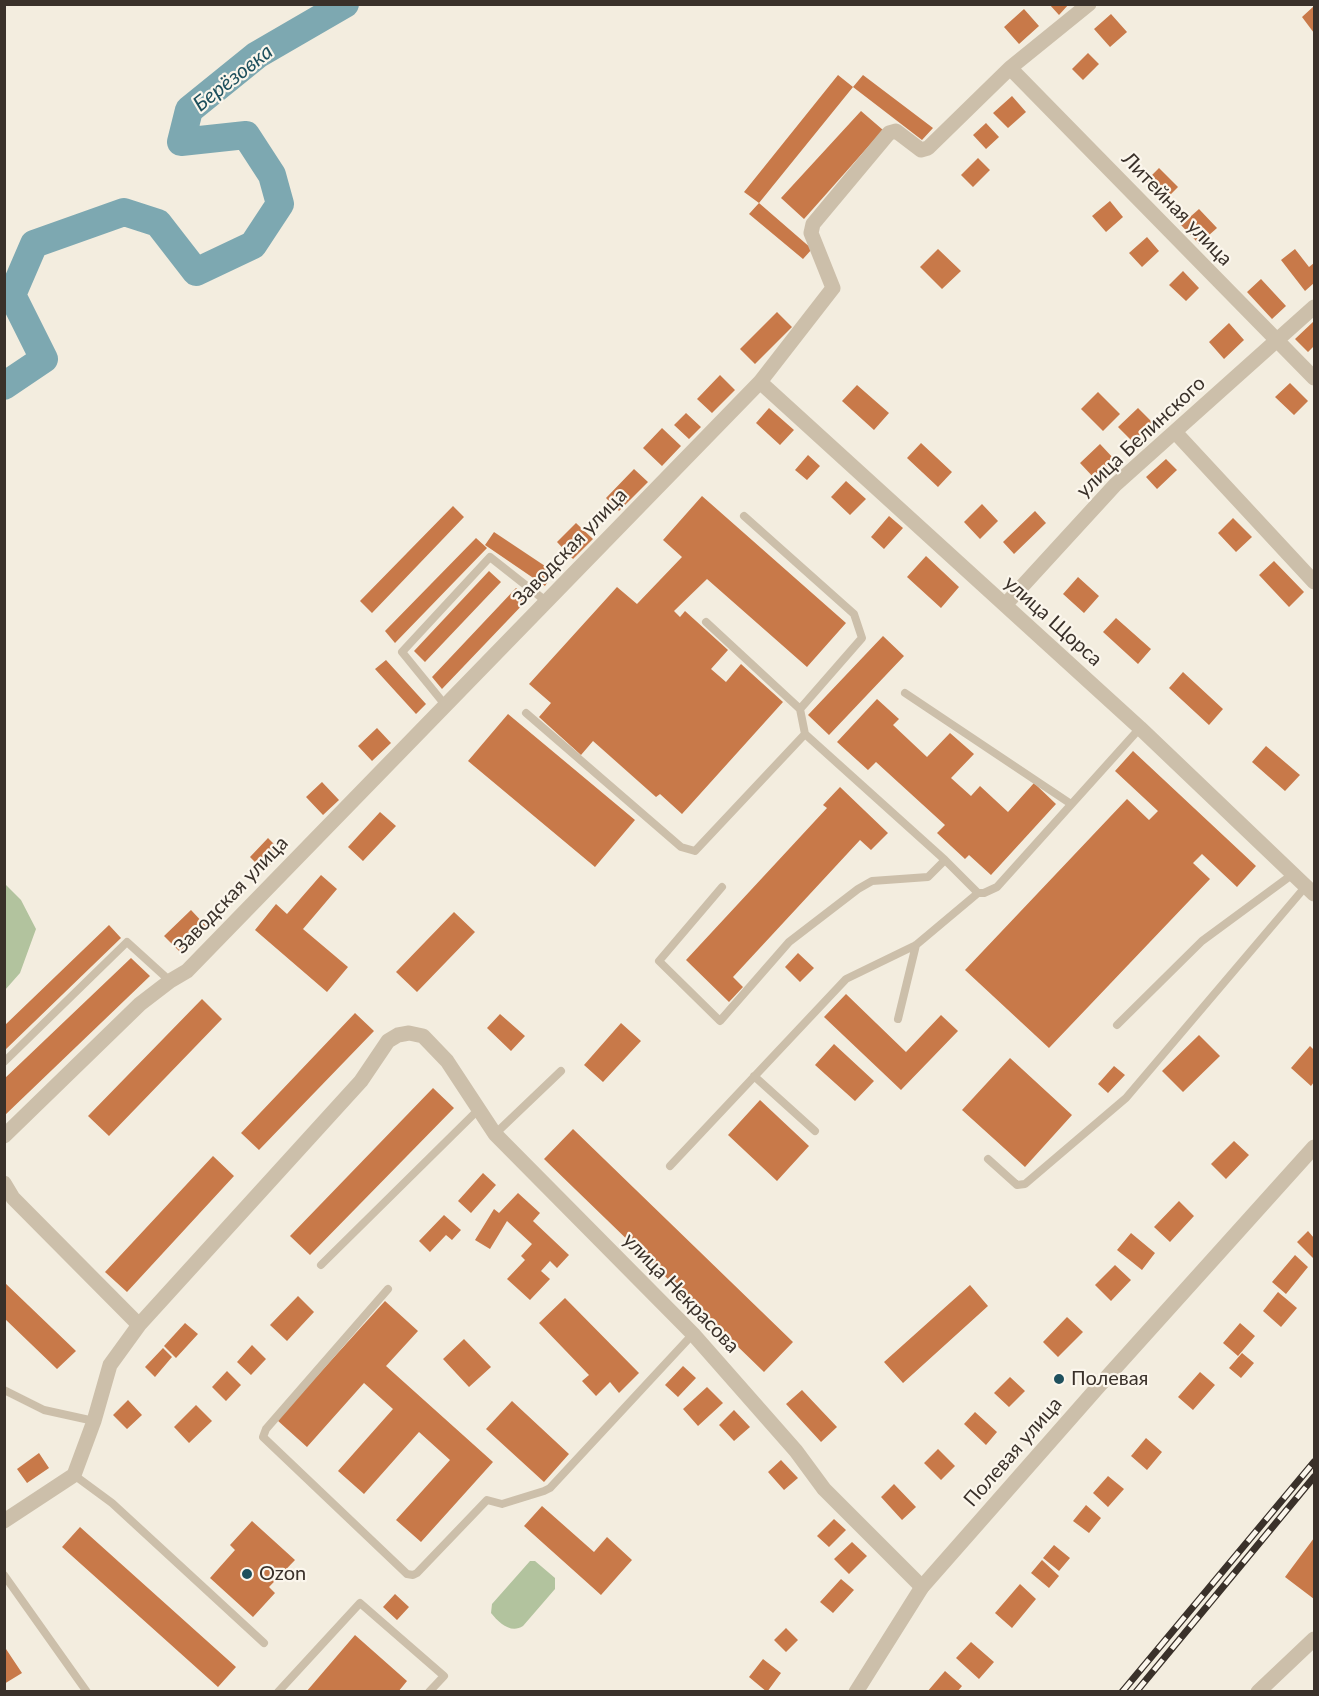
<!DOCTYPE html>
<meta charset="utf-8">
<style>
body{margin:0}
#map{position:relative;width:1319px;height:1696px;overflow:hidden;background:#f3eddf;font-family:Lato,sans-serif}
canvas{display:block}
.frame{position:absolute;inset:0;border:6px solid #3a312a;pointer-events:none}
</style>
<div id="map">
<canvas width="1319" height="1696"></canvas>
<div class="frame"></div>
</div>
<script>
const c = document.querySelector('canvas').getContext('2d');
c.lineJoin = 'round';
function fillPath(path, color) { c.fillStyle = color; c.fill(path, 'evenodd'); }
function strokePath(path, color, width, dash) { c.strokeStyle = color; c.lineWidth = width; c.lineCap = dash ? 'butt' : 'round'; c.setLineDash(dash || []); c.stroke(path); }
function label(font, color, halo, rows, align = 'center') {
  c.font = font + ' Lato,sans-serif'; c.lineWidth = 4.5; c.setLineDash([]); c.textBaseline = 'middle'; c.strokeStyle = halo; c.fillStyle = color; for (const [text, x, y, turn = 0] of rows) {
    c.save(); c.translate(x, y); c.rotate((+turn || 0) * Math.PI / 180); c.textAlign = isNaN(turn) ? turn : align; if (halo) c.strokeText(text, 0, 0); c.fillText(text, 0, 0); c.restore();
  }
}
fillPath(new Path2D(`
 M4 883 21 900 36 929 20 973 5 990Z
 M530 1561H535L555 1578V1589L523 1626C511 1634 499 1623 491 1613L492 1604Z`), '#b2c39e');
strokePath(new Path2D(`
 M4 386 44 359 12 295 34 244 124 212 158 223 196 272 253 245 280 204 272 175 246 135 181 142 189 110 257 55 345 4`), '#7da8b1', 28);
fillPath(new Path2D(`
 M1049 4H1069L1059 15Z
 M1314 6V33L1302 17Z
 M1024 9 1039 26 1019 44 1004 27Z
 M1111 14 1127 32 1110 47 1094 29Z
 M1088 53 1099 64 1083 80 1072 69Z
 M838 75 853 87 863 75 933 128 922 140 853 87 759 203 744 192Z
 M1012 96 1026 112 1008 128 993 113Z
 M861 111 883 130 804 219 781 198Z
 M986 123 999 137 986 149 973 135Z
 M978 158 990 170 973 187 961 175Z
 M1159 168 1178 187 1165 200 1146 181Z
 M1110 201 1123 217 1106 232 1092 216Z
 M759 203 812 249 803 259 749 214Z
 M1199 209 1217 228 1199 244 1181 225Z
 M1147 237 1159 251 1142 267 1129 253Z
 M938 249 961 271 942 289 920 267Z
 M1295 249 1309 267 1314 263V283L1305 291 1281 260Z
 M1183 271 1199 288 1186 301 1169 285Z
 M1261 279 1286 306 1272 319 1247 292Z
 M777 312 792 327 755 364 740 349Z
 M1314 321V346L1308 352 1295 339Z
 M1229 323 1244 340 1224 359 1209 342Z
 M720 375 735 390 712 413 697 399Z
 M1290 383 1308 401 1294 415 1275 397Z
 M857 385 889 413 874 430 842 401Z
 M1098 392 1120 414 1103 431 1081 409Z
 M769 408 794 430 780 445 756 423Z
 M1138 408 1153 423 1133 442 1118 427Z
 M686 413 701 427 689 439 674 425Z
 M662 428 681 446 662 466 643 448Z
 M921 443 952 472 938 487 907 458Z
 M1100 444 1115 460 1095 479 1080 463Z
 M808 455 820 466 807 480 795 470Z
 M1166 459 1177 470 1157 489 1146 477Z
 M634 469 648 482 619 511 606 498Z
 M846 481 866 499 850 515 831 497Z
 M702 496 846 623 807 667 707 579 674 611 680 617 685 611 728 650 711 669 726 682 741 664 783 702 682 814 660 794 656 797 593 741 581 755 539 717 551 703 529 684 617 587 637 604 682 557 663 540Z
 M982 504 998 521 980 539 964 522Z
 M453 506 464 517 372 613 360 601Z
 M1035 511 1046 523 1014 554 1003 542Z
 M889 516 903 528 884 549 871 537Z
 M1233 518 1252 537 1236 552 1218 533Z
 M576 523 593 539 573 559 557 542Z
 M494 532 554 572 545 586 485 545Z
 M476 538 487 548 395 643 385 631Z
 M926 556 959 587 941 608 907 577Z
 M1274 561 1304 592 1289 607 1259 575Z
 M489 571 501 582 425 662 414 651Z
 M1078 577 1099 596 1084 613 1063 594Z
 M516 588 528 599 442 689 432 677Z
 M1116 618 1151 649 1138 664 1103 632Z
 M883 636 904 656 829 735 808 715Z
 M386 660 426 704 416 714 375 669Z
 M1183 672 1223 709 1209 725 1169 688Z
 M877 699 899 719 893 725 927 757 950 733 974 754 951 778 971 796 980 786 1008 812 1034 783 1056 804 991 875 969 855 965 859 937 833 945 825 876 762 868 770 837 742Z
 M508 714 635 820 595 867 468 761Z
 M377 728 391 743 372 761 358 746Z
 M1266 746 1300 775 1285 791 1252 762Z
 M1133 751 1256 866 1237 887 1202 854 1193 863 1210 879 1049 1048 965 970 1127 799 1149 820 1158 811 1115 771Z
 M322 782 339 800 323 815 306 797Z
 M840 787 888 833 871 850 860 840 733 977 743 987 729 1002 686 960 827 808 823 805Z
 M380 812 396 826 363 861 348 847Z
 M268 838 282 852 264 871 250 857Z
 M321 875 337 889 303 929 348 967 327 992 255 930 276 904 287 914Z
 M191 910 207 927 180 952 164 936Z
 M454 912 475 932 417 992 396 972Z
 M109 925 121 938 4 1051V1026Z
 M798 953 814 968 800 982 785 967Z
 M131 958 150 976 4 1116V1079Z
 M846 994 906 1052 941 1015 958 1031 901 1090 824 1017Z
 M202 999 222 1019 109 1136 88 1116Z
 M355 1013 374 1031 259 1150 241 1133Z
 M500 1014 525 1036 511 1051 487 1028Z
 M621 1023 641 1041 603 1082 584 1065Z
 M1199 1035 1220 1056 1183 1092 1162 1071Z
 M834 1044 874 1081 855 1101 815 1065Z
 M1310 1046 1314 1050V1082L1311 1086 1291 1068Z
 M1010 1058 1072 1115 1025 1167 962 1110Z
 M1114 1066 1125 1075 1108 1093 1098 1084Z
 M433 1088 454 1108 310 1255 290 1236Z
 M760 1100 809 1146 777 1181 728 1135Z
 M573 1129 793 1342 764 1372 544 1159Z
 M1234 1141 1249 1155 1226 1179 1211 1164Z
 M213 1156 234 1176 127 1292 105 1272Z
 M483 1173 496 1185 471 1213 458 1201Z
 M518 1193 540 1213 533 1221 569 1255 557 1268 550 1261 541 1271 550 1279 530 1300 507 1279 525 1260 521 1256 532 1244 507 1221 490 1249 475 1240 494 1209 499 1213Z
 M1179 1201 1194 1216 1170 1242 1154 1227Z
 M444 1215 461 1230 452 1240 446 1235 430 1252 419 1241Z
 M1308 1231 1314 1238V1259L1297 1242Z
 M1131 1233 1155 1253 1142 1270 1117 1250Z
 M1295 1255 1308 1267 1286 1294 1272 1282Z
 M1115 1265 1131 1280 1111 1301 1095 1285Z
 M4 1282 76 1351 57 1369 4 1318Z
 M970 1285 988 1306 903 1383 884 1362Z
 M1278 1292 1297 1308 1281 1327 1263 1311Z
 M298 1296 314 1312 287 1341 270 1325Z
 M565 1298 639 1373 619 1393 610 1382 596 1396 582 1381 589 1375 539 1323Z
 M385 1301 418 1331 386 1366 493 1462 421 1542 396 1520 450 1460 419 1432 364 1494 338 1471 393 1409 364 1383 307 1447 277 1420Z
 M1067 1317 1083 1332 1058 1357 1043 1342Z
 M185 1323 198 1334 176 1358 164 1346Z
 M1240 1323 1255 1336 1238 1356 1223 1343Z
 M464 1339 491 1367 469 1387 443 1359Z
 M252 1345 266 1359 251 1375 237 1362Z
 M163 1348 172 1357 155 1377 145 1367Z
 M1242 1353 1254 1363 1241 1378 1229 1368Z
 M683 1366 696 1378 678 1397 665 1385Z
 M227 1371 241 1385 226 1401 212 1387Z
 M1200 1372 1215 1385 1193 1410 1178 1397Z
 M1010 1377 1025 1391 1009 1407 994 1393Z
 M707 1387 723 1403 698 1426 683 1409Z
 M802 1390 837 1427 821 1442 786 1404Z
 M128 1400 142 1415 127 1429 113 1415Z
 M512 1401 569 1454 544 1482 486 1429Z
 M196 1405 212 1421 189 1443 174 1427Z
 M734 1410 750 1427 734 1441 719 1425Z
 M975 1412 997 1432 986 1445 964 1424Z
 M1146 1438 1162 1452 1147 1470 1131 1456Z
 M938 1449 955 1466 941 1480 924 1463Z
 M39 1453 49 1468 27 1483 17 1469Z
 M781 1460 798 1478 784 1490 768 1472Z
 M1108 1476 1124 1489 1108 1507 1093 1493Z
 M894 1484 916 1507 902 1520 881 1497Z
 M1086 1505 1101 1518 1089 1533 1073 1521Z
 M542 1506 594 1552 607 1537 632 1560 601 1595 524 1526Z
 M834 1519 846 1530 829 1547 817 1536Z
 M252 1521 295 1560 269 1587 275 1593 253 1617 210 1578 235 1550 230 1545Z
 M80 1527 236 1667 218 1687 62 1547Z
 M1314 1538V1599L1285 1577Z
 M852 1542 867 1556 849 1574 834 1559Z
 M1054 1545 1070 1558 1059 1571 1043 1558Z
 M1042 1560 1059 1576 1049 1588 1031 1573Z
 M841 1579 854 1590 833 1613 820 1602Z
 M1020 1584 1036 1599 1012 1628 995 1613Z
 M395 1594 409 1607 397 1620 383 1607Z
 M786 1628 798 1640 786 1652 774 1640Z
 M355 1635 407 1681 398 1692H306Z
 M971 1642 994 1662 979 1679 956 1658Z
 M6 1649 22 1673 4 1684V1650Z
 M763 1659 781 1673 767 1692 749 1677Z
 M945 1671 962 1686 957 1692H927Z`), '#c87949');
strokePath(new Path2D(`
 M744 516 854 614 862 638 800 709 805 734
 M706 622 800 709
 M905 693 1071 804
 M446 706 402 652 490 557 547 602
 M526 713 681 847 695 851 805 734 945 860 978 893
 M722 887 659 961 720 1021 789 942 858 889 872 881 928 877 945 860
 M898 1019 916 945
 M1117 1025 1202 941 1293 874
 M4 1062 127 942 170 981
 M754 1076 815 1131
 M495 1134 561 1071
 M988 1159 1017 1185 1025 1184 1126 1098 1306 886
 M670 1166 846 979 916 945 978 893H984L997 887 1140 728
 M321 1265 479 1109
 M388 1289 266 1429 263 1437 407 1574 413 1575 417 1573 487 1500 502 1504 544 1491 550 1488 693 1334
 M4 1390 44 1410 94 1421
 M74 1475 112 1503 264 1643
 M4 1575 87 1692
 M278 1692 360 1603 444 1676 429 1692`), '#ccbfaa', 8);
strokePath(new Path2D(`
 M1010 68 1314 378
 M760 382 1140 728 1314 894
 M1175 432 1314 582
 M1005 605 1115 485 1314 307
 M4 1136 140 1004 170 981 187 971 760 382 833 288 811 233 813 224 889 133 896 131 921 150 928 148 1010 68 1089 4
 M4 1183 13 1198 139 1325 110 1365 94 1421 74 1475 4 1521
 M139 1325 361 1081 388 1041 398 1035 409 1033 423 1036 447 1061 495 1134 693 1334 796 1451 824 1489 922 1587
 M1258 1692 1314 1639`), '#ccbfaa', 15);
strokePath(new Path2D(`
 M856 1692 922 1587 1098 1387 1314 1147`), '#ccbfaa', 15);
const rail = new Path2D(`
 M1122 1692 1314 1462
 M1136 1692 1314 1477`);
strokePath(rail, '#3a312a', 7);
strokePath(rail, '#fbf6ec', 4.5, [14]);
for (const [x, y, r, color] of [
 [1059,1379,6,"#1e505d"],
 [247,1574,6,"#1e505d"]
]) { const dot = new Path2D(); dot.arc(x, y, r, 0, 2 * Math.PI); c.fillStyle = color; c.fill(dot); strokePath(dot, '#fbf6ec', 2); }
label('20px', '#3a312a', '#fbf6ec', [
 ["Литейная улица",1177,209,46],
 ["улица Белинского",1141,437,-43],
 ["Заводская улица",570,547,-46],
 ["улица Щорса",1053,621,42],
 ["Заводская улица",231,895,-46],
 ["улица Некрасова",681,1293,46],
 ["Полевая улица",1013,1452,-49]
]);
label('20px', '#3a312a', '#fbf6ec', [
 ["Полевая",1071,1379],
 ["Ozon",259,1574]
], 'left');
label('italic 21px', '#1e505d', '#fbf6ec', [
 ["Берёзовка",233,78,-38]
]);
</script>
